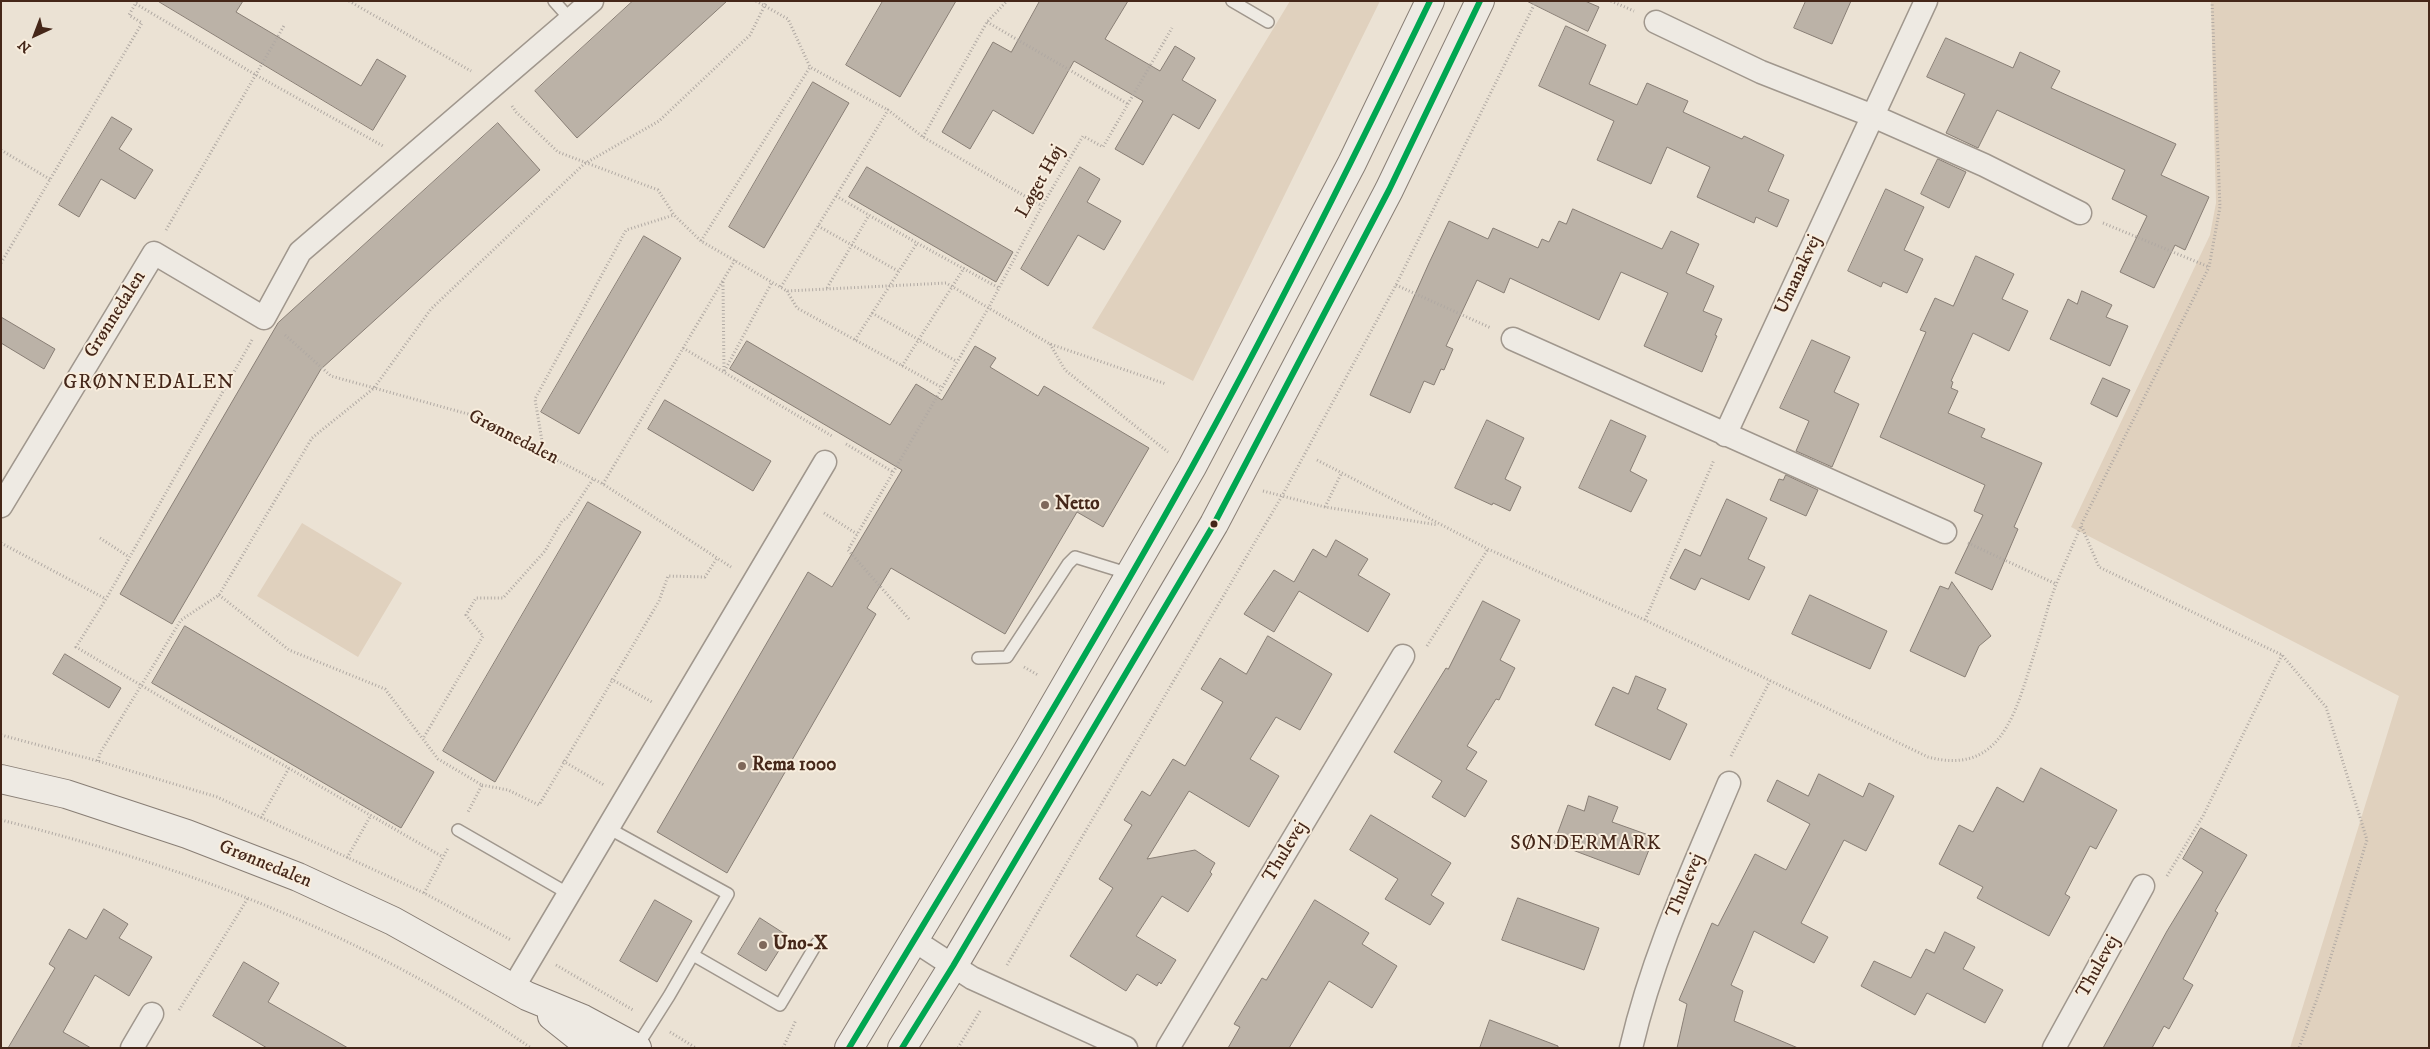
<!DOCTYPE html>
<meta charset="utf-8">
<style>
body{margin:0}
#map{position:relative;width:2430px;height:1049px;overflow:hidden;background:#ebe2d4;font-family:"IM FELL DW Pica",serif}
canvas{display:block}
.frame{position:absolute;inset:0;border:2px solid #452719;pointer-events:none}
.north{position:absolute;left:10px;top:10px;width:50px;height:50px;-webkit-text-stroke:4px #f8eddd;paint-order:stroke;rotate:223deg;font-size:14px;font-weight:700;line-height:20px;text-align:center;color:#452719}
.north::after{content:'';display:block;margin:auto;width:18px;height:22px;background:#452719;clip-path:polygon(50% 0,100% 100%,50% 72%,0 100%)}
</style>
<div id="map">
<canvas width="2430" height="1049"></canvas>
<div class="frame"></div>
<div class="north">N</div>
</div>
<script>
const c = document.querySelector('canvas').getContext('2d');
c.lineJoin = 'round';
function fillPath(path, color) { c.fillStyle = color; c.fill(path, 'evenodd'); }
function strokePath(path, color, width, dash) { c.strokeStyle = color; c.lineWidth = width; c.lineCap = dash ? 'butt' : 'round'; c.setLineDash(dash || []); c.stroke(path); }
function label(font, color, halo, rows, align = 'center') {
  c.font = font + ' "IM FELL DW Pica",serif'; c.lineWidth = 4; c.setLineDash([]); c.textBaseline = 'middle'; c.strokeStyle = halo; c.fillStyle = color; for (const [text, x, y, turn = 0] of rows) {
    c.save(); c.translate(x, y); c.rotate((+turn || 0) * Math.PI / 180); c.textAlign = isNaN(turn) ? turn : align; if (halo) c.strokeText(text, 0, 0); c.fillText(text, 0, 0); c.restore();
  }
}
fillPath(new Path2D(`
 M1290 1H1380L1193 381 1092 328Z
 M2211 1H2429V1048H2290L2399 696 2071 527 2210 235 2216 203Z
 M302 523 402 583 358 657 257 596Z`), '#e0d1be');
const building = new Path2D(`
 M158 1H243L236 12 361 86 377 59 406 76 373 130Z
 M633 1H727L577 138 535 91Z
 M883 1H956L900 97 846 65Z
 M1040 1H1128L1105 39 1160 71 1175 46 1195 58 1182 80 1216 100 1199 129 1173 114 1143 165 1115 149 1143 101 1074 61 1033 134 993 110 970 149 942 132 993 42 1011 52Z
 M1527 1H1585L1599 7 1588 31Z
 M1806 1H1851L1832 44 1794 28Z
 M1566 26 1606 45 1589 84 1637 105 1647 83 1688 101 1683 112 1742 139 1744 136 1784 155 1768 191 1789 200 1777 227 1756 217 1754 223 1697 197 1710 167 1667 147 1651 184 1597 160 1614 121 1539 86Z
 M1946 38 2013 68 2020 52 2060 71 2051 88 2176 144 2161 175 2209 197 2185 250 2175 245 2154 288 2120 272 2147 216 2112 199 2125 170 1997 110 1978 148 1946 133 1965 94 1927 77Z
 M813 82 849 103 764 248 729 227Z
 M112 117 132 129 119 149 153 170 135 199 101 179 79 217 59 205Z
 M498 123 540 170 321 369 172 624 120 594 278 323Z
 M1938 159 1966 172 1949 208 1921 194Z
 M867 167 1013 252 996 282 849 197Z
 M1080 167 1100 179 1087 202 1121 221 1104 250 1078 235 1048 286 1021 269Z
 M1886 189 1924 207 1904 250 1923 259 1907 293 1883 282 1881 287 1848 271Z
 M1573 209 1662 249 1671 231 1699 244 1686 273 1714 286 1703 311 1722 319 1715 335 1717 336 1702 372 1644 346 1668 293 1621 272 1599 320 1510 278 1504 293 1477 280 1446 346 1453 349 1444 370 1441 369 1434 385 1424 381 1410 413 1370 395 1429 263 1449 221 1488 239 1493 228 1538 248 1542 239 1549 242 1559 221 1566 224Z
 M644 236 681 258 579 434 541 412Z
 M1976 256 2014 274 2002 299 2028 311 2009 351 1973 333 1951 381 1953 382 1951 388 1958 391 1948 413 1985 429 1981 437 2042 463 2014 527 2018 529 1992 590 1955 573 1983 515 1974 511 1985 485 1880 437 1926 332 1920 330 1935 298 1953 306Z
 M2082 291 2112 305 2106 317 2128 326 2110 366 2050 339 2068 299 2077 304Z
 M1 317 55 349 44 369 1 343Z
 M1812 340 1850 357 1834 392 1859 404 1832 467 1796 451 1809 421 1780 408Z
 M747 341 890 425 916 384 942 400 975 346 996 358 990 367 1038 396 1044 386 1149 448 1103 527 1077 512 1005 634 891 568 867 608 876 614 727 873 657 832 808 572 832 587 902 470 730 369Z
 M2103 378 2130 390 2117 417 2091 404Z
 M665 400 771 461 753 491 648 429Z
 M1487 420 1524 438 1505 479 1521 487 1510 511 1493 503 1492 505 1455 488Z
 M1611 420 1646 436 1630 471 1647 480 1631 512 1579 488Z
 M1786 475 1818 490 1806 516 1770 500 1779 479 1783 480Z
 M1727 499 1767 518 1748 559 1765 567 1749 600 1701 578 1695 590 1670 578 1685 549 1700 556Z
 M588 502 641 532 495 782 443 751Z
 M1336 540 1368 559 1358 575 1390 594 1368 632 1299 591 1274 632 1244 614 1274 570 1294 582 1313 549 1326 557Z
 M1952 582 1991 636 1979 646 1965 677 1910 651 1940 586 1948 589Z
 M1810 595 1887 631 1870 669 1792 634Z
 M1483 601 1520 620 1500 660 1515 668 1499 700 1496 699 1467 746 1477 752 1466 769 1487 781 1465 817 1432 797 1442 781 1394 752 1446 668 1448 669Z
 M185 626 434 772 401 828 152 683Z
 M1268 636 1332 674 1300 730 1276 717 1250 759 1279 776 1249 827 1189 791 1147 859 1195 850 1215 863 1210 872 1212 874 1188 912 1162 896 1136 936 1176 960 1161 984 1159 982 1157 986 1137 974 1126 991 1070 956 1113 888 1099 879 1132 825 1124 820 1142 791 1150 796 1173 759 1185 766 1223 702 1201 689 1220 658 1246 674Z
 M65 654 121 688 109 708 53 674Z
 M1636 676 1666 689 1657 709 1687 724 1670 760 1595 725 1613 687 1628 694Z
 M2041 768 2117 810 2096 849 2090 846 2065 894 2070 897 2049 936 1977 898 1983 887 1939 864 1959 825 1973 832 1997 787 2023 802Z
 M1819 774 1863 797 1869 783 1894 796 1866 851 1844 840 1801 923 1828 937 1814 963 1754 931 1731 985 1743 991 1734 1021 1798 1048H1677L1687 1004 1679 1000 1712 923 1718 926 1755 854 1786 870 1810 824 1767 801 1777 780 1808 796Z
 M1589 796 1618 807 1612 822 1654 837 1639 875 1554 843 1568 805 1584 811Z
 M1371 815 1451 863 1431 895 1444 903 1430 925 1385 899 1398 879 1350 850Z
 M2201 828 2247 855 2215 911 2218 913 2183 979 2193 985 2169 1029 2164 1026 2152 1048H2103L2167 931 2203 872 2183 859Z
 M1518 898 1599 928 1584 970 1502 940Z
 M655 900 692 921 657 982 620 961Z
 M1315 900 1369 933 1362 944 1397 966 1372 1008 1329 981 1289 1048H1228L1240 1027 1234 1024 1262 978 1266 980Z
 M104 909 128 924 119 938 152 957 129 996 95 975 63 1032 91 1048H8L55 968 49 964 69 929 86 939Z
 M760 918 788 936 766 971 738 954Z
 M1945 932 1975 947 1963 969 2003 990 1985 1023 1927 993 1915 1015 1861 986 1874 961 1911 978 1926 949 1934 953Z
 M244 962 279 983 268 1002 348 1048H267L213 1016Z
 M1490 1020 1558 1046V1048H1480Z`);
fillPath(building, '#bbb2a7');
strokePath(building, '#887e75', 1);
const lane = new Path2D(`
 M554 1 571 20
 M1232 1 1268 22
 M978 658 1007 657 1068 564 1075 557 1130 574
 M608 828 728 894 669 996 636 1048
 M458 830 569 894
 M693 955 780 1005 817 943`);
const street = new Path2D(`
 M1656 22 1761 72 1873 116 1984 165 2080 213
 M1513 339 1945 532
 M1725 435 1926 1
 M1 506 154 253 264 318 300 252 592 1
 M915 941 972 978 1126 1048
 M513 988 825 462
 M132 1048 152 1014
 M1168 1048 1403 656
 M1631 1048C1653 954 1692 871 1729 783
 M2054 1048 2143 886`);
const secondary = new Path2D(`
 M1 779 66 794 187 834 298 877 393 921 527 996 583 1019 637 1048
 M552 1016 592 1048
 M849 1048 1030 747 1192 467 1352 163 1430 1
 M902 1048 953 966 1214 524 1389 190 1480 1`);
strokePath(lane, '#a0978d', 14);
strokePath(street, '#a0978d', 25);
strokePath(secondary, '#887e75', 30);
strokePath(new Path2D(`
 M349 1 471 71
 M756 1 788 19 810 67 888 110
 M1611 1 1634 11
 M2212 1 2220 207 2209 267 2081 525 2099 567 2282 655 2326 707 2367 840 2323 982 2299 1048
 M136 4 256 75 383 146
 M987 22 1128 104
 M512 106 516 112 558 152 658 190 674 215 701 241 787 291 946 283 1050 344 1166 384
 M923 137 987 22 1007 1
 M1 150 51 180
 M836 196 917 243
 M2103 223 2209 267
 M818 226 898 271
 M166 230 285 24
 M701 241 810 67
 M1 263 142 23 129 15 137 1
 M723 282 724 372 772 282
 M1396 285 1491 328
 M781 287 888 110 923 137 1042 206
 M827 288 869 215
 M787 291 797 308 941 387
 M872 313 956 361
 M285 335 331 376 468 414 603 484 731 567
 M252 340 106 599 76 647 207 724 285 766 443 857
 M855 340 917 243 999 288
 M1050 344 1065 370 1168 452
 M683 348 832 436
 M902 366 964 268
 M846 444 893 472
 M544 453 535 399 626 230 674 215
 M1317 460 1488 549 1645 620 1928 757C1995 775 2013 722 2029 670 2036 648 2043 626 2049 604 2058 577 2070 552 2081 526
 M603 484 735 260
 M1263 491 1325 507 1438 525
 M1325 507 1341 474
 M824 513 857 534
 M100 538 129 557
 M1 543 106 599
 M1968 543 2056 584
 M219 595 289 650 385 689 438 759 482 785 468 812
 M909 619 848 550 989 307 1042 206 1083 136 1103 147 1172 28
 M1645 620 1714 460
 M1427 646 1488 549
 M1024 667 1038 675
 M611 679 652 702
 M1 735 98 761 217 797 424 893 511 940
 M424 737 483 636 466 615 476 598H503L545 551 562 521 568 517 593 479
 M1731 756 1770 681
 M98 761 100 753 181 620 219 595 312 438 374 388 431 309 584 164 659 121 750 35 767 1
 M563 761 604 785
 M482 785 508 790 539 805 659 601 668 576 705 577 717 558
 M261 818 289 768
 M1 820C188 866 372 938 531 1048
 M347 858 371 815
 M2167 876 2203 816 2282 655
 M424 893 448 848
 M556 965 633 1010
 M1007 965 1282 496 1396 285 1536 1
 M179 1010 248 898
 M670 1032 696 1048
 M783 1048 796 1020
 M958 1048 980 1011`), '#b0a9a3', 3, [1, 2.5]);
strokePath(lane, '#eeeae3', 11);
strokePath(street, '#eeeae3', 22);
strokePath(secondary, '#eeeae3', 28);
strokePath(new Path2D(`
 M849 1048C965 855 1083 664 1192 467 1276 315 1354 158 1430 1
 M902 1048 953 966 1214 524 1389 190 1480 1`), '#00a651', 6);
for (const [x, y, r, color] of [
 [1045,505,5,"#7f685a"],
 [1214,524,4.5,"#452719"],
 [742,766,5,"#7f685a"],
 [763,945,5,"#7f685a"]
]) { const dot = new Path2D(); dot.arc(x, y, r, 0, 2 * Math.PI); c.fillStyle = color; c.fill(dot); strokePath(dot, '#f8eddd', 2); }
label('19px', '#452719', '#f8eddd', [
 ["Løget Høj",1041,182,-61],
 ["Umanakvej",1799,275,-65],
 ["Grønnedalen",116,315,-58],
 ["Grønnedalen",513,438,27],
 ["Thulevej",1286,852,-59],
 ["Grønnedalen",265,865,22],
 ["Thulevej",1686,886,-67],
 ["Thulevej",2099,967,-61]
]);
label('bold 19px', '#452719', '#f8eddd', [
 ["Netto",1055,505],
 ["Rema 1000",752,766],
 ["Uno-X",773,945]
], 'left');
c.letterSpacing = '1px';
label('20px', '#452719', '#f8eddd', [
 ["GRØNNEDALEN",149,384],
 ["SØNDERMARK",1586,845]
]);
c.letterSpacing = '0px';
</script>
